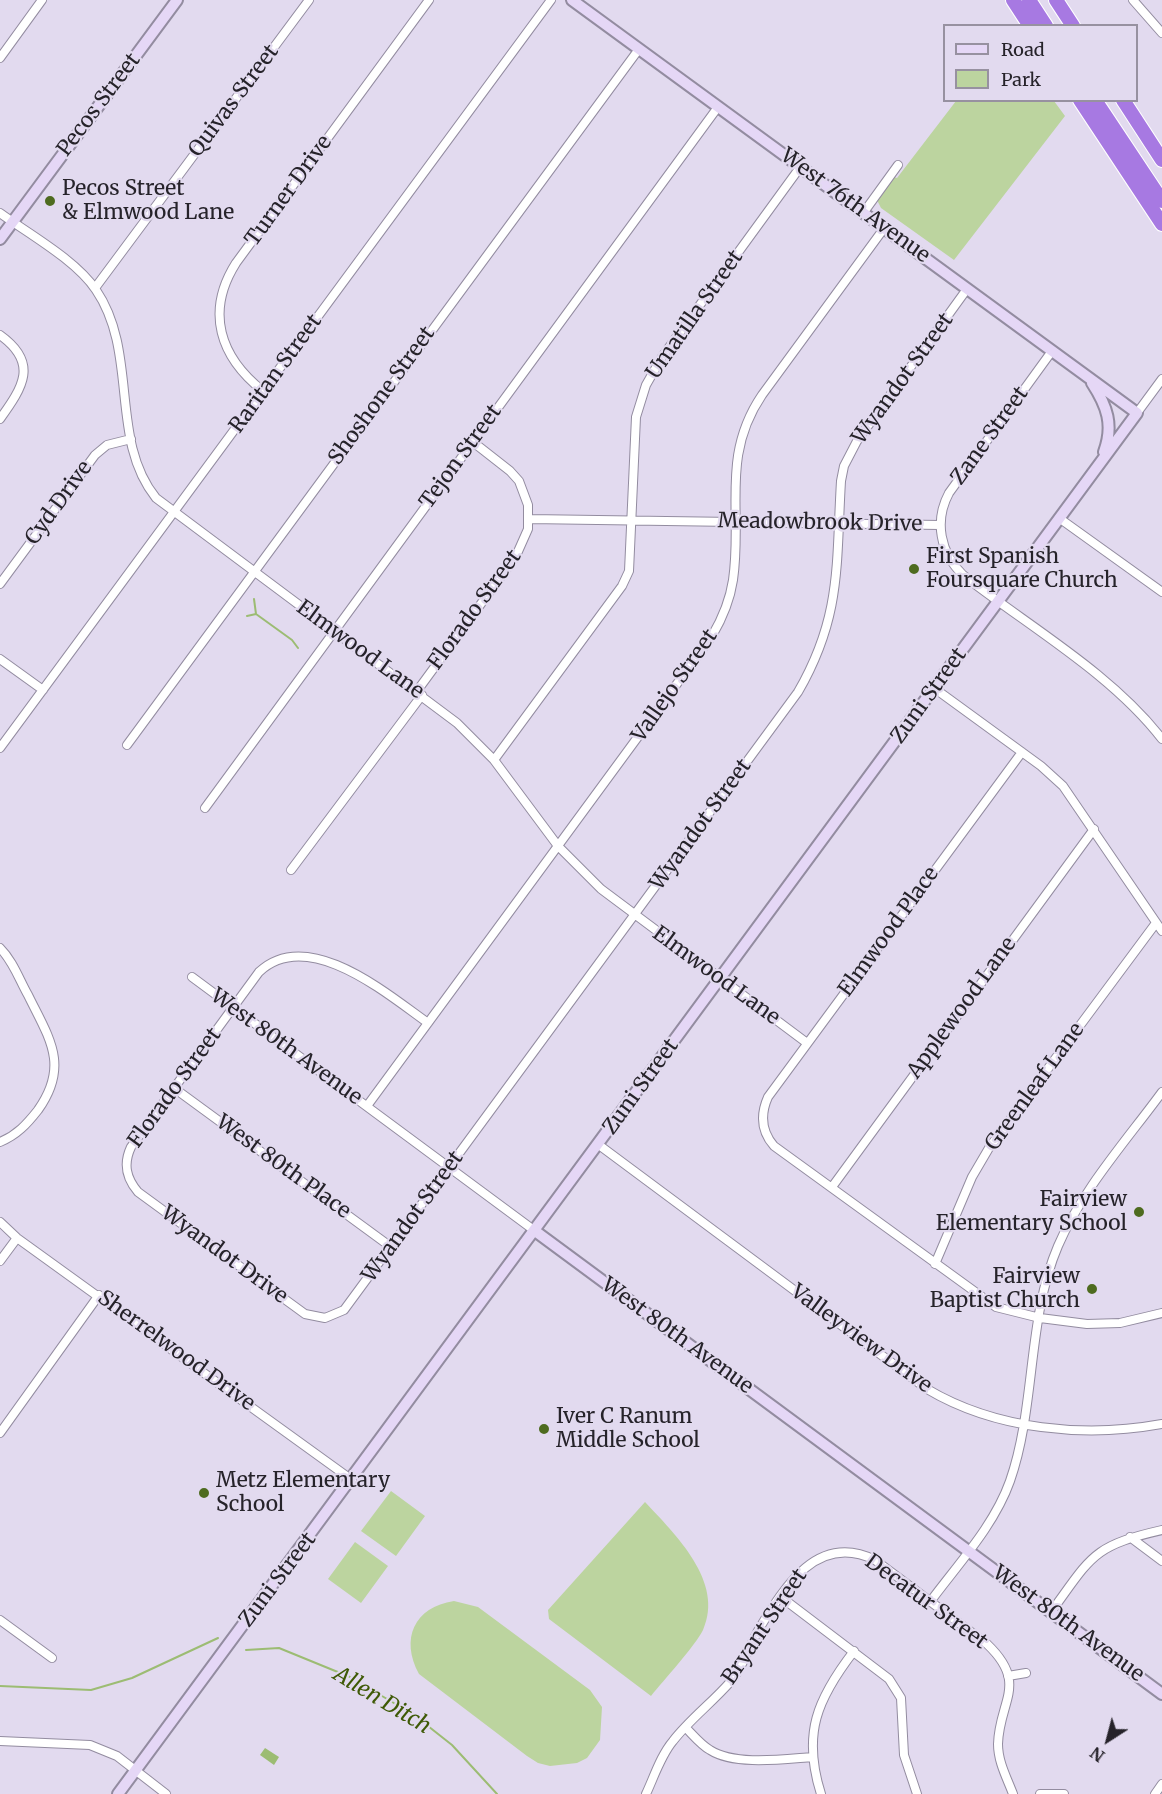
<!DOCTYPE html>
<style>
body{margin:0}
#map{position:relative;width:1162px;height:1794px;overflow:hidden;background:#e2daef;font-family:Merriweather,serif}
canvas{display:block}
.legend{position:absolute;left:943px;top:24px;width:195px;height:78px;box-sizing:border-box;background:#e2daef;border:2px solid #9791a0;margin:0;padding:8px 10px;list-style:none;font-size:18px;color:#26232a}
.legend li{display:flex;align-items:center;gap:12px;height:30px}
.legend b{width:30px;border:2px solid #9791a0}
.north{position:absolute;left:1078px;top:1710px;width:60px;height:60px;-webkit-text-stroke:4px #e2daef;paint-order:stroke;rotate:216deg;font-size:16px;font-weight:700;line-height:24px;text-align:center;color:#26232a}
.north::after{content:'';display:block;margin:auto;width:21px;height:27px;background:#26232a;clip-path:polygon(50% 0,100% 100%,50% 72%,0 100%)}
</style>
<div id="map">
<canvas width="1162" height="1794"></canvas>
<ul class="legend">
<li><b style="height:8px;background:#e5d7f6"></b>Road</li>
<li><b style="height:16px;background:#bcd49f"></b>Park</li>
</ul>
<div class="north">N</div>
</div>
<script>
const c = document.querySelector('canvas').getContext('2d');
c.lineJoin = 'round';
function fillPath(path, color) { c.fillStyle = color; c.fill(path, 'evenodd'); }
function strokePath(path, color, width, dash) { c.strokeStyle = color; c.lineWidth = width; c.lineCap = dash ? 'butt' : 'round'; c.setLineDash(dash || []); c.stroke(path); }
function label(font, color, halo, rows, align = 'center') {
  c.font = font + ' Merriweather,serif'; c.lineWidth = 4.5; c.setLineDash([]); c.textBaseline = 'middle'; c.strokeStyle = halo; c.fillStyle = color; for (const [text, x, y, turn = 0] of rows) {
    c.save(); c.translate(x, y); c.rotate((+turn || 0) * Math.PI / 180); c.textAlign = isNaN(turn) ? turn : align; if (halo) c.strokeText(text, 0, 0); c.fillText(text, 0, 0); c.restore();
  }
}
fillPath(new Path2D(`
 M956 101H1054L1065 116 954 260 881 208 877 200 894 177 897 178Z
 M391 1491 425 1516 396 1556 361 1531Z
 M645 1502C675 1534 725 1582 703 1630 695 1646 664 1680 651 1696L549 1619 548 1610Z
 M355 1542 388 1566 361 1603 328 1579Z
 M454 1601 478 1607 590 1690 602 1707 600 1740 587 1758 577 1763 550 1766 538 1763 527 1756 419 1674C400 1639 414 1607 454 1601Z`), '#bcd49f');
fillPath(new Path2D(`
 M265 1748 279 1757 274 1765 260 1755Z`), '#9cbc73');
strokePath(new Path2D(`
 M254 599 256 614 292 640 298 648
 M247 616 256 614
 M246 1650 279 1648 350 1677 414 1715 452 1745 497 1794
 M0 1686 91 1690 132 1678 218 1638`), '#9cbc73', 2);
const street = new Path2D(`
 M1133 0 1162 33
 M0 58 42 0
 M864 212 898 165
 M0 213C29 234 76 260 96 290 139 353 109 440 156 498L457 723 494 760 558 846 601 889 807 1043
 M95 288 309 0
 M0 335C39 363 23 387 0 419
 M1052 351 949 493C934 521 940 553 963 575 1028 626 1111 673 1162 739
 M263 391C220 357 205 312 236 263L429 0
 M1137 413 1162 379
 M1059 518 1162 592
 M529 519 940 525
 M0 584 95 455 107 445 131 439
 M0 659 43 690
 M934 688 1041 766 1063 786 1162 931
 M417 691 516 556 528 529V505L519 481 510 471 473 442
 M127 745 639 49
 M0 748 551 0
 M1022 752 768 1097C760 1115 761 1131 774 1146L996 1307 1040 1318 1087 1324 1120 1323 1162 1313
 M494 760 622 586 629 571 636 417 646 385 662 357 801 166
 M205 808 718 107
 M291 870 422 695
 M0 948C13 961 19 979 28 995 49 1038 70 1065 38 1110 27 1124 17 1135 0 1142
 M192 977 535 1231
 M428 1023C387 994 308 926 259 972L131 1147C123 1164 126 1178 138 1192L305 1314 325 1318 344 1310 798 692C842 616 836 564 841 481L844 466 857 441 967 289
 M174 1088 391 1247
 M367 1106 712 636C722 619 730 600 733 580 743 512 720 457 762 395L885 227
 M599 1145 927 1389C996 1430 1085 1438 1162 1424
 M832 1187 1094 829
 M0 1222 17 1238 352 1480
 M0 1261 17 1238
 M935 1264 972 1177 989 1148 1156 923
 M0 1433 99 1295
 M1130 1537 1162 1561
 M781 1597 889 1679 901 1698 904 1755 917 1794
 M930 1602C958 1564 994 1526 1010 1481 1036 1407 1027 1318 1058 1246 1082 1190 1126 1141 1162 1092
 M1051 1612C1092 1556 1092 1546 1162 1530
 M0 1620 52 1658
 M1008 1676 1026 1673
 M686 1728C693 1735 701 1745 710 1750 735 1766 784 1759 812 1757
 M0 1741 90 1745 117 1756 166 1794
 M646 1794C654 1777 661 1755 673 1741 690 1719 713 1702 731 1681 744 1666 749 1646 759 1629 785 1586 818 1532 875 1560L987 1644C1029 1684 999 1701 998 1744 998 1762 1007 1778 1013 1794
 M821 1794C802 1734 817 1699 854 1651
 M1040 1794H1064
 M1155 1794 1162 1784`);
const secondary = new Path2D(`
 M0 239 177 0
 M1092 383C1107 406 1114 425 1104 452
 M535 1231 1162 1694
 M118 1794 1137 413 572 0`);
const highway = new Path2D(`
 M1013 0 1030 26
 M1029 0 1046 26
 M1056 0 1073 26
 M1080 100 1162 224
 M1095 100 1162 201
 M1123 100 1162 160`);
strokePath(street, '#938ca0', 10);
strokePath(secondary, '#938ca0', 14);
strokePath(highway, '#fff', 16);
strokePath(street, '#fff', 8);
strokePath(secondary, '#e5d7f6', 10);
strokePath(highway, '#a779e2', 14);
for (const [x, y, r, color] of [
 [50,201,6,"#4e6b1f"],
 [914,569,6,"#4e6b1f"],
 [1139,1212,6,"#4e6b1f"],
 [1092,1289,6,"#4e6b1f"],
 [544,1429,6,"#4e6b1f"],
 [204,1493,6,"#4e6b1f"]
]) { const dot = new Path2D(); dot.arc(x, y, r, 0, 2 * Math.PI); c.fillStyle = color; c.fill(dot); strokePath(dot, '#e2daef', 2); }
label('21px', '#26232a', '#e2daef', [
 ["Quivas Street",234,101,-53],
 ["Pecos Street",99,105,-53],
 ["Turner Drive",289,191,-54],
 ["West 76th Avenue",855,206,36],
 ["Umatilla Street",695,315,-55],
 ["Raritan Street",276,374,-54],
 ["Wyandot Street",903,379,-54],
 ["Shoshone Street",382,396,-54],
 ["Zane Street",990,436,-54],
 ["Tejon Street",461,457,-54],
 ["Cyd Drive",59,503,-54],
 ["Meadowbrook Drive",820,523,1],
 ["Florado Street",475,610,-54],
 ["Elmwood Lane",360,650,36],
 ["Vallejo Street",675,686,-55],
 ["Zuni Street",929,696,-54],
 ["Wyandot Street",701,825,-54],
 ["Elmwood Place",889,932,-54],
 ["Elmwood Lane",716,976,36],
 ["Applewood Lane",962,1008,-54],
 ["West 80th Avenue",286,1047,36],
 ["Zuni Street",641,1087,-54],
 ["Greenleaf Lane",1035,1087,-54],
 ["Florado Street",175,1088,-54],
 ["West 80th Place",283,1167,36],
 ["Wyandot Street",413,1217,-54],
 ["Wyandot Drive",224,1255,36],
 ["West 80th Avenue",677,1336,36],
 ["Valleyview Drive",861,1339,36],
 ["Sherrelwood Drive",176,1351,36],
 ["Zuni Street",278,1580,-53],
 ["Decatur Street",926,1602,36],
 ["West 80th Avenue",1068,1624,36],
 ["Bryant Street",765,1627,-56]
]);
label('21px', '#26232a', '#e2daef', [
 ["Pecos Street",62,189],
 ["& Elmwood Lane",62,213],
 ["First Spanish",926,557],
 ["Foursquare Church",926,581],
 ["Fairview",1127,1200,"right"],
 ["Elementary School",1127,1224,"right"],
 ["Fairview",1080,1277,"right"],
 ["Baptist Church",1080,1301,"right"],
 ["Iver C Ranum",556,1417],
 ["Middle School",556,1441],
 ["Metz Elementary",216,1481],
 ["School",216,1505]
], 'left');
label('italic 22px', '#3f5a07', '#e2daef', [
 ["Allen Ditch",382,1701,31]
]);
</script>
